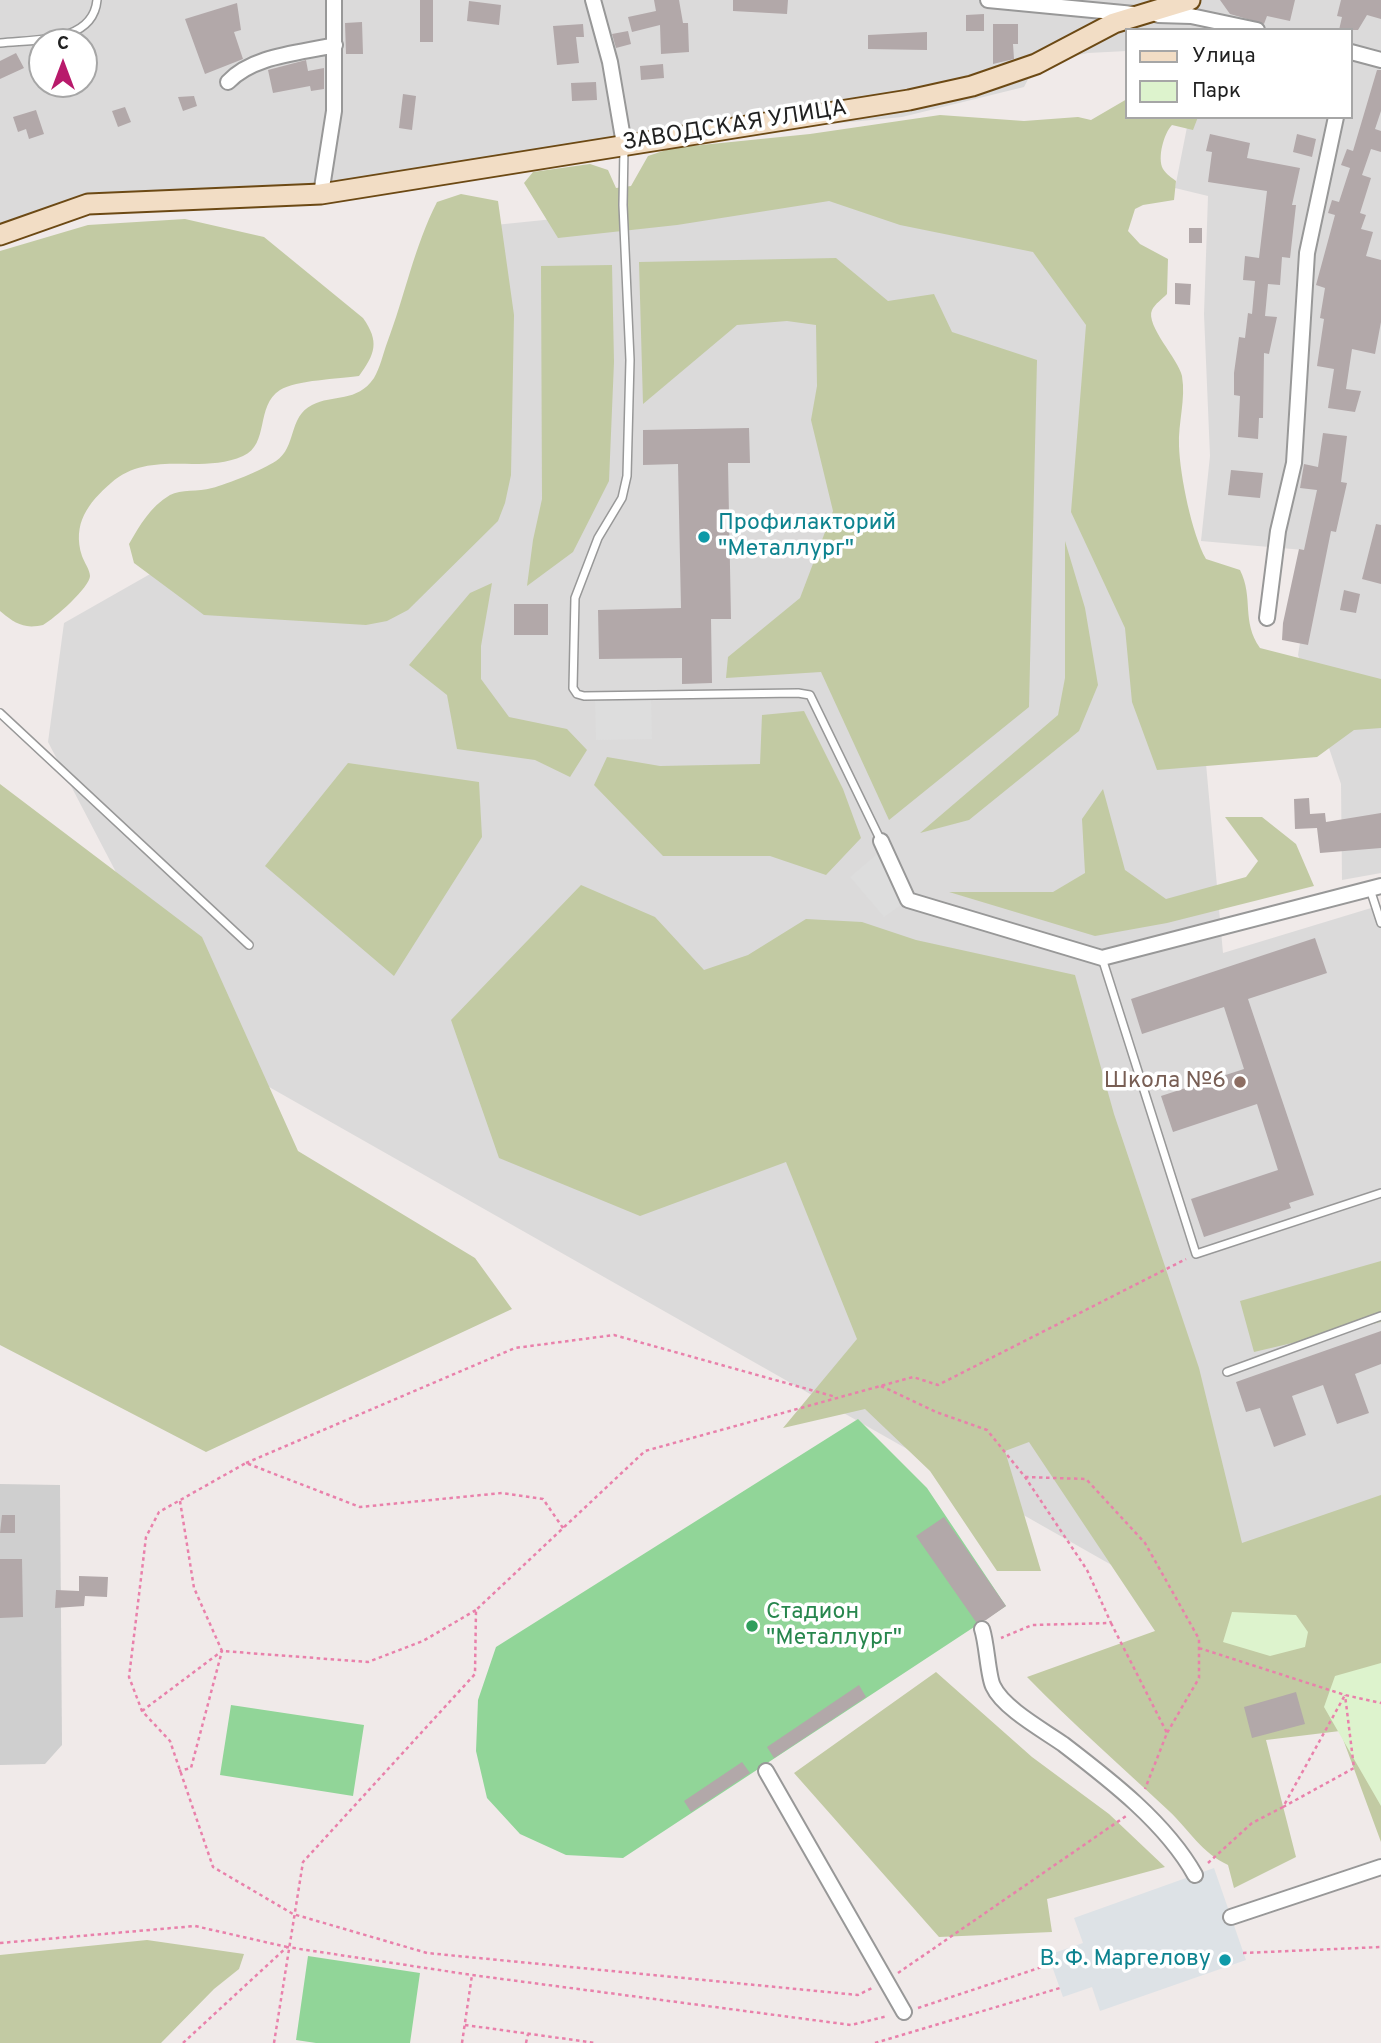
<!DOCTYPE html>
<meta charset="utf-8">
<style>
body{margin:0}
#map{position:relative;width:1381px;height:2043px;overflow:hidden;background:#f0eae9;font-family:Overpass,sans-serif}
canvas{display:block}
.legend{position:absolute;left:1125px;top:28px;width:228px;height:91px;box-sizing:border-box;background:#fff;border:2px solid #a6a6a6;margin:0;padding:9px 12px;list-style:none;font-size:21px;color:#212121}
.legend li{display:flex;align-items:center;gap:14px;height:35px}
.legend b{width:35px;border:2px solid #a6a6a6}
.north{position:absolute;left:28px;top:28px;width:70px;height:70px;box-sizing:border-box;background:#fff;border:2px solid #a6a6a6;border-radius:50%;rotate:0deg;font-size:19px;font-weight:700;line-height:28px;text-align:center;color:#212121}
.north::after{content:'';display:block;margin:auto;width:24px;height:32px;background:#b81a6b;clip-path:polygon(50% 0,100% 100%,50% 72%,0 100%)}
</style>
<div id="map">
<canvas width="1381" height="2043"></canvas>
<ul class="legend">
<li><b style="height:9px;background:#f2ddc5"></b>Улица</li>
<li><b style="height:19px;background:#ddf3cd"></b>Парк</li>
</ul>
<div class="north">С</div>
</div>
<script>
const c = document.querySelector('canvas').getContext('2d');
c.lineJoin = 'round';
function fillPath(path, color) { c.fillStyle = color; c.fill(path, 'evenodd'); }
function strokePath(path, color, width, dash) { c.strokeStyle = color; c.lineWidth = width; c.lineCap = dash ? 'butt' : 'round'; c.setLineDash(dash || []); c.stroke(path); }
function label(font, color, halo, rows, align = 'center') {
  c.font = font + ' Overpass,sans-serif'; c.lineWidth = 7; c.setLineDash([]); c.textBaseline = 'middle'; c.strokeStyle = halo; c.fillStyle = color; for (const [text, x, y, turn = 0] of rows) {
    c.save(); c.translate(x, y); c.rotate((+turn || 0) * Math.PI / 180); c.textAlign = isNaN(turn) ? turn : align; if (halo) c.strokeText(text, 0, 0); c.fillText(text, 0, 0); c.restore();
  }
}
fillPath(new Path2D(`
 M0 0H1381V873L1342 880 1341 784 1298 655 1315 551 1201 541 1210 456 1204 314 1208 196 1175 188 1189 117H1351V30H1127V51L1088 53 1036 64 1024 87 902 117 624 144 371 187 122 201 0 235ZM42 42H84V84H42Z
 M848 189 1120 244 1181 485 1223 953 1381 905V1529L1175 1601 211 1054 48 742 64 623 414 424 495 225Z`), '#dbdada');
fillPath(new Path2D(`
 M0 1484 60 1485 62 1745 45 1764 0 1765Z`), '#cfcfcf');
fillPath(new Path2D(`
 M1127 99V117H1198L1193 130 1172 125C1164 133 1157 158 1163 169 1166 174 1172 178 1176 181L1174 200 1143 205 1135 209 1128 231 1140 244 1168 259 1167 294C1162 299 1155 304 1152 310 1145 325 1179 360 1182 376 1186 399 1178 423 1179 446 1180 476 1192 534 1206 559L1240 570C1254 598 1241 621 1260 648L1381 679V728L1354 730 1317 757 1157 770 1132 702 1125 628 1071 512 1086 325 1033 252 900 225 829 201 677 225 558 238 524 183 533 172 590 164 608 170 616 188 631 186 648 156 672 148 810 134 940 115 1024 121 1078 117 1091 120Z
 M461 194 498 201 514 315 511 475 505 503 498 521 408 610 387 621 366 625 204 615 134 563 129 544C140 525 150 507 170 495 181 489 198 492 212 488 228 484 262 470 276 461 297 447 288 417 312 405 333 394 357 403 374 378 380 368 383 354 387 343 405 296 414 247 437 202Z
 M185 219 264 237 363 318C380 342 375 354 359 376 339 379 296 380 280 390 255 406 270 444 243 456 200 475 150 449 111 483 88 503 72 524 82 556 84 562 90 570 90 576 90 587 54 619 43 625 39 626 31 627 27 626 17 625 7 617 0 611V251L88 225Z
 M836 258 888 301 934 294 952 332 1037 360 1029 707 889 820 821 672 726 678 728 657 800 598 833 511 811 420 817 386 816 325 787 321 737 325 643 404 639 262Z
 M612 265 614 362 609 481 573 552 527 586 533 540 542 499 541 266Z
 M1065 541 1085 608 1098 685 1079 731 969 820 920 833 1058 715 1065 678Z
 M492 583 481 646V679L509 717 567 729 587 750 570 777 535 760 457 749 447 695 409 665 470 593Z
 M804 711 843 789 861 838 826 875 770 856H663L594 785 607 757 660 766 760 764 762 715Z
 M348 763 479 782 482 837 394 976 265 866Z
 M0 784 202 937 298 1151 475 1258 512 1309 206 1452 0 1345Z
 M1103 789 1125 870 1166 899 1246 877 1258 861 1225 817H1262L1296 844 1314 886 1167 923 1095 936 949 892H1053L1085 873 1082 819Z
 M581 885 655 917 704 970 748 955 806 919 862 922 916 940 1075 975 1114 1114 1199 1368 1242 1543 1381 1495V1842L1340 1731 1266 1740 1296 1857 1234 1888 1228 1865C1202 1853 1189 1830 1169 1811 1121 1766 1073 1724 1027 1677L1155 1631 1029 1442 1005 1451 1041 1571H997L930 1471 865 1409 783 1428 857 1339 786 1162 640 1216 499 1158 451 1020Z
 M1381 1261V1322L1254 1352 1240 1301Z
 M936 1672 1032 1757 1109 1814 1165 1867 1047 1899 1052 1932 939 1937 794 1773Z
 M147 1940 244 1954 239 1969 214 1989 161 2043H0V1955Z`), '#c2caa3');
fillPath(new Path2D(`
 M1232 1612 1296 1615 1308 1632 1305 1647 1270 1656 1223 1642Z
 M1381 1663V1806L1324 1707 1335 1676Z`), '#ddf3cd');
fillPath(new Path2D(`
 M858 1419 927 1488 1006 1606 623 1858 566 1855 520 1834 487 1798 476 1751 478 1700 496 1647Z
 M231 1705 364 1725 353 1796 220 1775Z
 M308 1956 420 1973 410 2043H316L296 2040Z`), '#91d598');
fillPath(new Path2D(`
 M595 696H651L652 739 596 740Z
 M884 848 908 900 884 917 850 877Z`), '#ddd');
fillPath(new Path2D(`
 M1214 1868 1246 1960 1100 2011 1092 1987 1063 1997 1048 1955 1083 1943 1074 1918Z`), '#dde2e6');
fillPath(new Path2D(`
 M420 0H433V42H420Z
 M654 0H679L683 23H688L689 52 661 54 660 25 632 32 628 17 656 11Z
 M733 0H788L787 14 733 11Z
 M1220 0H1295L1290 21 1267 16 1264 24 1230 14Z
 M1341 0H1381V19L1367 15 1358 30H1339L1342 17 1337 16Z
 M469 1 501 5 499 25 467 21Z
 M237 3 241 30 234 32 243 59 205 74 185 19Z
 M984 14V31H966V15Z
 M362 22 363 54H346L345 23Z
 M583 24 584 37H576L579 63 557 65 553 26Z
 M993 24H1018V44H1013L1014 59 993 64Z
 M628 31 631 44 616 48 612 34Z
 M927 32V50L868 49V35Z
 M16 53 24 68 0 79V61Z
 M306 60 308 71 324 68V89L311 91 310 86 273 93 268 70Z
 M663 64 664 78 641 80 640 66Z
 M1377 70H1381V111L1375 129 1381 131V152L1371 149 1362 175 1371 178 1360 213 1366 215 1361 229 1373 232 1366 256 1381 260V322L1375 354 1352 349 1346 389 1361 391 1355 412 1328 408 1334 369 1317 366 1324 319 1320 318 1325 288 1316 285 1335 215 1328 213 1332 200 1339 202 1350 168 1341 165 1347 149 1353 151Z
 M596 82 597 100 572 101 571 83Z
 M403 94 416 96 412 130 399 128Z
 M194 96 197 106 183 111 178 97Z
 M125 107 131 122 118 127 112 111Z
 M36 110 44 134 29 139 26 129 18 132 13 117Z
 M1210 134 1250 143 1247 158 1300 168 1292 205H1296L1290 258 1282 257 1280 285 1268 284 1265 316 1277 317 1269 354 1264 353 1263 418H1259L1258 439 1238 437 1240 396 1234 395V373L1239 337 1245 338 1248 313 1252 314 1255 281 1243 280 1245 256 1259 258 1267 191 1208 182 1212 152 1206 151Z
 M1297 134 1316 139 1312 157 1293 152Z
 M1189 228H1202V243H1189Z
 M1175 283 1191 284 1190 305 1175 304Z
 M749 428 750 463H728L731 619H711L712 683 682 684V658L599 659 598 610 681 608 678 464 643 465V430Z
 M1323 433 1347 436 1341 482 1347 483 1336 532 1331 531 1308 645 1282 640 1283 623 1299 549 1304 550 1317 490 1300 488 1304 464 1318 467Z
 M1231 470 1263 473 1260 498 1228 495Z
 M1376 524 1381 525V584L1362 579Z
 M1344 590 1360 594 1356 613 1340 610Z
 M514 604H548V635H514Z
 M1309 798 1310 814 1325 813 1326 822 1381 813V848L1320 853 1317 828 1295 829 1294 799Z
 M1315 938 1327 973 1248 999 1314 1195 1289 1203 1291 1208 1204 1237 1191 1199 1278 1170 1257 1104 1173 1132 1161 1096 1244 1069 1224 1007 1142 1034 1131 999Z
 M1381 1331V1364L1355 1374 1369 1413 1337 1424 1323 1385 1292 1396 1306 1435 1274 1447 1260 1408 1246 1412 1236 1382Z
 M2 1515H15V1533H0Z
 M944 1517 1006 1606 986 1620 976 1622 916 1536Z
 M0 1559H22L23 1617 0 1618Z
 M79 1576 108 1577 107 1597 85 1596 84 1606 55 1608 56 1590 79 1591Z
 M859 1685 866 1697 774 1758 767 1747Z
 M1296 1692 1305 1724 1252 1738 1244 1707Z
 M742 1762 750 1773 691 1812 684 1801Z`), '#b2a8a9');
const lane = new Path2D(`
 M0 43C33 39 93 44 97 0
 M624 148 623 205 630 360 627 476 622 498 598 538 575 598 573 688 577 694 584 696 798 693 810 695 881 841
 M0 713 249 945
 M1370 889 1381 923
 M1102 958 1196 1254 1381 1193
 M1227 1372 1381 1316`);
const street = new Path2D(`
 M593 0 610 62 624 144
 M988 0 1134 14
 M1158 15 1191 16 1257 30
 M1351 52 1381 60
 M228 82C253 55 301 53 335 45
 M321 194 334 111V0
 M1267 618 1278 531 1294 463 1307 253 1336 117
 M881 841 908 900 1102 958 1381 886
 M982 1629C987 1644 988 1676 993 1686 1003 1708 1043 1730 1063 1744 1110 1780 1166 1823 1195 1875
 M766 1771 904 2012
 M1231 1917 1381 1867`);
const secondary = new Path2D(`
 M0 235 88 204 321 194 909 100 972 86 1036 64 1114 23 1190 0`);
strokePath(lane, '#989898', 10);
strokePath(street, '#989898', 18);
strokePath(secondary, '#6c4914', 23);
strokePath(new Path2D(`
 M881 1386 936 1412 987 1430 1025 1477 1087 1570 1111 1623 1032 1625 1001 1638
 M246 1463 515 1348 614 1335 836 1397
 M1025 1477 1086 1479 1145 1543 1199 1639V1678L1167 1733
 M180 1501 194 1588 222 1651 368 1662 423 1641 476 1610
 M563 1528 543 1499 502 1493 360 1507 246 1463 159 1512 146 1537 129 1677 142 1711 170 1741 213 1867 293 1914 427 1953 858 1995 874 1987
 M1111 1623 1167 1733 1145 1789
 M1199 1648 1345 1695 1381 1703
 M142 1711 222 1651 191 1768 179 1771
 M1283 1807 1354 1768 1345 1695
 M1208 1863 1252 1823 1283 1807 1345 1695
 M0 1943 195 1926 287 1947
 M1243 1953 1381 1947
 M898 1973 1126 1816
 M918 2008 1051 1964
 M465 2025 596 2043
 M183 2043 287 1947 472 1975 851 2025 888 2016
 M274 2043 303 1862 475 1674 476 1610 645 1451 913 1377 938 1385 1186 1259
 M462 2043 472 1975
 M526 2043 528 2034
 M875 2043 1060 1988`), '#e981ab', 2.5, [3.5, 3.5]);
strokePath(lane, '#fff', 7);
strokePath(street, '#fff', 14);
strokePath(secondary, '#f2ddc5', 19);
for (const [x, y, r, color] of [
 [704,537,7,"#0f9aa8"],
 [1240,1082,7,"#8d6e63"],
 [752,1626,7,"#2e9e5b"],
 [1225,1960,7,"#0f9aa8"]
]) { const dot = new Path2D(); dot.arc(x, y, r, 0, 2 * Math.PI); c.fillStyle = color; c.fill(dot); strokePath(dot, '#fff', 2.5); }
label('23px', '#212121', '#fff', [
 ["ЗАВОДСКАЯ УЛИЦА",735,127,-9]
]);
label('23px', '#0d838f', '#fff', [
 ["Профилакторий",718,524],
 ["\"Металлург\"",718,550],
 ["В. Ф. Маргелову",1211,1960,"right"]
], 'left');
label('23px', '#785e54', '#fff', [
 ["Школа №6",1226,1082]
], 'right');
label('23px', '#27864d', '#fff', [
 ["Стадион",766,1613],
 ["\"Металлург\"",766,1639]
], 'left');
</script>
